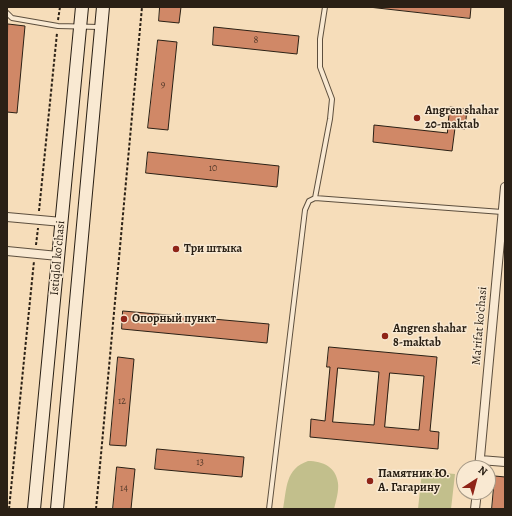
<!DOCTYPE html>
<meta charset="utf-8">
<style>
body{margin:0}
#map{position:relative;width:512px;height:516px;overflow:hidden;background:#f6ddba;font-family:Alegreya,serif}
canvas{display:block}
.frame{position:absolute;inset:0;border:8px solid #2a2015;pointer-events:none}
.north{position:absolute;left:456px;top:460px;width:40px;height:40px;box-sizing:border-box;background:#f9e9d2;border:1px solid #a69986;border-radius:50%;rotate:36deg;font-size:11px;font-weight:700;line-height:16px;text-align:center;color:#2a2015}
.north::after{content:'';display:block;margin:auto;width:14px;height:18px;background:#8f2418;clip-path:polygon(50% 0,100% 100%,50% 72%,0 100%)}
</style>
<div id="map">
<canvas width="512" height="516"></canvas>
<div class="frame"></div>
<div class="north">N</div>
</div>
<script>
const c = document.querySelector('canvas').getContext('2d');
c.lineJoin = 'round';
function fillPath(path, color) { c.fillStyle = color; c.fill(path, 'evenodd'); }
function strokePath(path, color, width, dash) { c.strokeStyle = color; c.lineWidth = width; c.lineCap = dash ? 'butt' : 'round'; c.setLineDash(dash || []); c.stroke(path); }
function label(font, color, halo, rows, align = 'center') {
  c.font = font + ' Alegreya,serif'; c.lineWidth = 3; c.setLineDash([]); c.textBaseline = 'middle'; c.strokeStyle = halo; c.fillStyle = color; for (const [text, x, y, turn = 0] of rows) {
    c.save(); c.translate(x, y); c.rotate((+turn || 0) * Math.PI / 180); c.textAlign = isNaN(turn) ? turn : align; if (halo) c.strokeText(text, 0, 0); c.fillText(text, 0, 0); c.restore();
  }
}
fillPath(new Path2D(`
 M308 461C323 461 336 467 338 483 339 491 336 501 334 509H283C287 488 285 469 308 461Z
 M422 471 455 474 451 509H418Z`), '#c2bf8c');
const building = new Path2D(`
 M160 7H181L179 23 159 21Z
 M369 7H471L470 18Z
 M8 24 25 26 17 113 7 112Z
 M214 27 299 36 297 54 213 45Z
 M158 40 177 42 168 130 148 128Z
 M450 107 467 109 465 129 455 128 452 151 373 142 374 125 447 133Z
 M148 152 279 166 277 187 146 173Z
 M123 311 269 324 267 343 122 329Z
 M329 347 437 357 430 431 439 432 438 449 310 437 311 419 325 421 330 367H327ZM338 368 379 372 374 425 333 422ZM390 373 424 376 419 430 385 427Z
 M118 357 134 359 126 446 110 445Z
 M157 449 244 457 242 477 155 469Z
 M117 467 135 469 131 509H113Z
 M495 476 505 477V509H492Z`);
fillPath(building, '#d08867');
strokePath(building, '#2a2015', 1);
const lane = new Path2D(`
 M7 13 12 18 58 26 99 27
 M315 198 330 119 332 99 320 67V39L325 7
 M269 509 305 210 309 201 315 198 502 212`);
const street = new Path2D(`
 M7 217 62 222
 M7 251 58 256
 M480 460 505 462
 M479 468 505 187
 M475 509 477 492`);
const secondary = new Path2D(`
 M34 509 82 7
 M57 509 103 7`);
strokePath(lane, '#5d4f3e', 6);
strokePath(street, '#5d4f3e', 10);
strokePath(secondary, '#2a2015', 14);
strokePath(new Path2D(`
 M58 20 60 7
 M39 211 57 33
 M36 245 38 228
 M9 509 34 261
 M96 509 142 7`), '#2a2015', 2, [3, 2]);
strokePath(lane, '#f9e9d2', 4);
strokePath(street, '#f9e9d2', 8);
strokePath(secondary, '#f9e9d2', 12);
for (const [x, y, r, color] of [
 [417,118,4,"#8f2418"],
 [176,249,4,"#8f2418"],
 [124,319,4,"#8f2418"],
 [385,336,4,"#8f2418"],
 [370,481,4,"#8f2418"]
]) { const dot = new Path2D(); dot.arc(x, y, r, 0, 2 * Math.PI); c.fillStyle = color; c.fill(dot); strokePath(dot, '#f9e9d2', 1.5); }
label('10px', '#543a2a', null, [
 ["8",256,41],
 ["9",163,85],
 ["10",213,169],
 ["12",122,402],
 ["13",200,463],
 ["14",124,489]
]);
label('bold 12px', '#2a2015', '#f9e9d2', [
 ["Angren shahar",425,111],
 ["20-maktab",425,125],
 ["Три штыка",184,249],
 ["Опорный пункт",132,319],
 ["Angren shahar",393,329],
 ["8-maktab",393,343],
 ["Памятник Ю.",378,474],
 ["А. Гагарину",378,488]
], 'left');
label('12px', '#2a2015', '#f9e9d2', [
 ["Istiqlol ko'chasi",58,258,-85],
 ["Ma'rifat ko'chasi",480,326,-85]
]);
</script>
